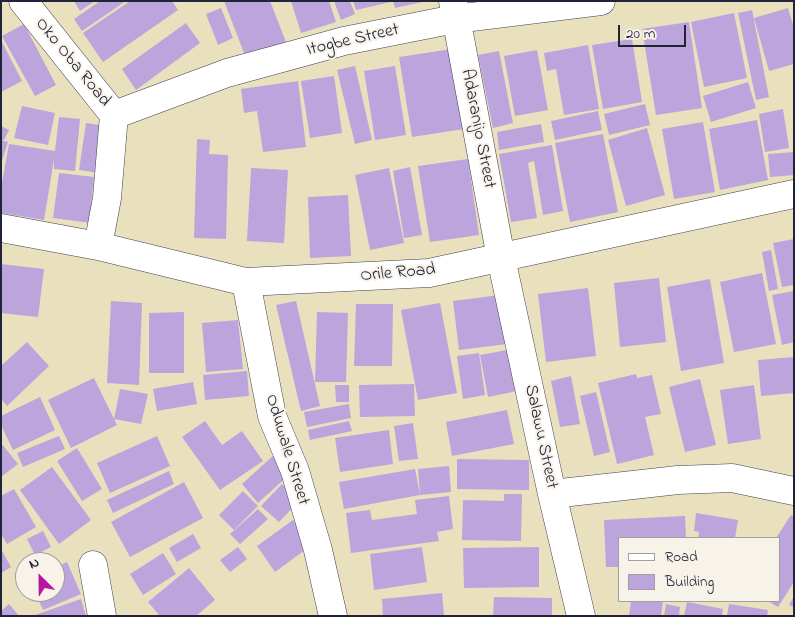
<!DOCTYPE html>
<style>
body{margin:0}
#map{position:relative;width:795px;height:617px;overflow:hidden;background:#e9e0bd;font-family:"Indie Flower",sans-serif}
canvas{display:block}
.frame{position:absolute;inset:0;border:2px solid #22223b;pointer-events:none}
.legend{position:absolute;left:618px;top:537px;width:162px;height:65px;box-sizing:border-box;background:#f7f3e8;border:1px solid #a29fa3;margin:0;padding:6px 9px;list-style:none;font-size:15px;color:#22223b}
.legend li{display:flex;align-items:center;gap:10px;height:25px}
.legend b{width:25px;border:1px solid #a29fa3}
.north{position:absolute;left:15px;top:552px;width:50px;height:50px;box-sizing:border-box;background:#f7f3e8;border:1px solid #a29fa3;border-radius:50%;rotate:337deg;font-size:14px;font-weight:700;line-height:20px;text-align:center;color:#22223b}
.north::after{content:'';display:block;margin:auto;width:18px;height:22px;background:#b5179e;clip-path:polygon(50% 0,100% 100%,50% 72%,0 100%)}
.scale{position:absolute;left:618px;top:25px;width:68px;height:22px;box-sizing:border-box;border:2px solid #22223b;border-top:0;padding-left:6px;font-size:15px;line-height:18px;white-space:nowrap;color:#22223b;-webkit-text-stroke:4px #f7f3e8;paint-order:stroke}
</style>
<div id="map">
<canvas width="795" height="617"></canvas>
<div class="frame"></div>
<ul class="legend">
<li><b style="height:6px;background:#fff"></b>Road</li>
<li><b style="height:14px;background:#bba5dc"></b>Building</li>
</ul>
<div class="north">N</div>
<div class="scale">20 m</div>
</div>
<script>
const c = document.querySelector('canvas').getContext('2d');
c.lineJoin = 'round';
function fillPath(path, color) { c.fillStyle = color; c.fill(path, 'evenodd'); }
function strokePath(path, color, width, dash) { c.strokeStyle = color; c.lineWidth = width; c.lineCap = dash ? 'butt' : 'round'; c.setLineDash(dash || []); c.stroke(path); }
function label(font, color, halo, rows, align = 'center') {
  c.font = font + ' "Indie Flower",sans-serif'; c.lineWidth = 4; c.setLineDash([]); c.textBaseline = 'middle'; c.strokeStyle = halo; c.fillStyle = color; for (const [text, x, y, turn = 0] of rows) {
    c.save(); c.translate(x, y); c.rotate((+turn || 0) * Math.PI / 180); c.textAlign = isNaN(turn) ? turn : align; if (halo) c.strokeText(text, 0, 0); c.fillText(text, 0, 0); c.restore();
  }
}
fillPath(new Path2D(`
 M74 1H95L80 11Z
 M100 1H126L82 31 74 19Z
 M130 1H172L178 10 103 62 83 33Z
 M224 1H270L286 42 246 58Z
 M291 1H329L336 22 301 33Z
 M334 1H350L355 14 341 20Z
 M353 1H391V2L356 10Z
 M393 1H422V2L395 8Z
 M221 8 233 38 218 45 206 14Z
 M788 8 794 28V64L769 71 754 18Z
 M752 10 769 97 756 100 738 13Z
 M734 13 747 78 704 87 691 22Z
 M689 22 702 108 656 115 642 29Z
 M186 23 200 43 136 90 122 69Z
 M24 24 56 85 35 96 2 36Z
 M632 39 642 102 603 109 592 45Z
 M1 40 22 81 1 92Z
 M588 45 599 109 564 115 556 69 547 71 544 53Z
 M452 49 464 129 412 137 399 57Z
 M537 50 548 110 515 116 504 56Z
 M499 51 513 123 493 128 478 55Z
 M355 66 372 140 355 144 337 70Z
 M395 66 406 135 375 140 364 71Z
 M334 76 342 133 310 138 301 81Z
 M298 81 306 147 263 152 257 111 244 113 241 89Z
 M748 82 756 108 711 122 703 96Z
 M645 104 650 125 609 135 604 114Z
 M22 106 55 113 48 145 14 138Z
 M783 109 789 148 765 152 759 114Z
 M598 111 602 130 555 140 551 121Z
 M59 117 80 119 75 171 54 169V159L44 220 1 213V188L9 144 55 151Z
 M757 120 768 180 720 190 709 129Z
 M703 122 715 192 674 199 662 129Z
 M86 123 106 126 99 173 79 170Z
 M541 124 544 142 499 150 497 132Z
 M1 126 9 130 4 140 1 139Z
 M647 128 665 195 626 206 608 140Z
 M603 134 618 212 570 222 555 143Z
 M197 139 210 140 209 154 228 155 226 239 194 238Z
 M1 140 8 142 2 161H1Z
 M552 145 563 211 543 215 534 161 528 163 537 218 511 222 499 154Z
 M794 152V175L770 177 768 154Z
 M468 159 479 235 430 242 418 166Z
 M410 167 422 235 404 238 393 171Z
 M251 168 288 170 284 243 247 241Z
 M389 168 404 243 370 250 355 175Z
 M59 173 94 177 91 205 101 206 99 224 53 218Z
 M348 195 351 256 310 258 308 197Z
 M794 239V285L782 287 773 243Z
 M771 250 778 289 769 291 762 252Z
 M1 264 44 269 38 317 1 313Z
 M762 273 776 344 734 352 720 282Z
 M659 278 666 342 620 347 614 283Z
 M710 279 724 363 681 371 667 287Z
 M588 288 596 356 546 362 538 294Z
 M794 291V342L782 345 772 295Z
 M500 295 507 344 459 350 453 301Z
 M111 301 142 303 139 385 107 383Z
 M296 301 320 406 301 411 276 305Z
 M440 303 457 393 418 400 401 310Z
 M356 304H393L392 366H354Z
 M184 312V373H149V313Z
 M317 312 348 313 346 382H315Z
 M238 320 243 369 206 372 202 323Z
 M27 342 49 366 7 406 1 399V366Z
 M513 349 522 390 488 397 480 355Z
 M479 353 485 395 463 399 457 356Z
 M794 357V393L761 396 758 360Z
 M247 371 249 396 205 400 203 375Z
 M636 374 637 378 652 375 661 414 645 417 654 455 617 464 598 383Z
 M571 376 580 424 560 427 551 381Z
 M94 378 117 425 71 448 48 400Z
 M700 379 716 445 685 452 669 387Z
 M193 382 197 404 157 411 153 389Z
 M414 384 415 416 360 417 359 385Z
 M335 385H349V402H336Z
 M754 385 761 439 728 444 720 390Z
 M120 389 148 394 141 424 114 419Z
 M596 392 610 452 594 456 580 396Z
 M40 397 55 430 13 450 1 425V416Z
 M349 404 351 418 307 427 304 412Z
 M507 410 514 444 452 456 446 422Z
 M205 421 222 445 242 431 263 461 220 490 182 437Z
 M349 421 352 431 310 440 308 430Z
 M413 423 418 459 399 461 394 426Z
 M389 430 393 464 340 472 335 438Z
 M59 436 65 449 23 467 17 453Z
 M157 436 170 466 110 493 97 463Z
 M1 443 18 464 1 477Z
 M77 448 102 489 82 501 57 461Z
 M275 454 292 472 258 503 242 484Z
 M457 459 529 460V490L457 489Z
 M449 466 451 492 420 495 418 469Z
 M52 467 91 520 59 544 20 490Z
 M415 469 420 495 344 509 339 482Z
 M169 471 174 484 113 513 107 500Z
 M184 482 203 518 130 557 111 522Z
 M282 484 299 501 279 522 261 506Z
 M14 489 36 527 7 544 1 534V496Z
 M243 491 258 506 234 530 219 515Z
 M504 494H522L521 541 462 540 463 500 504 501Z
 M449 496 453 529 437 532 439 541 351 553 346 513 370 510 372 520 417 514 415 500Z
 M258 509 268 519 240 544 230 534Z
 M696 513 738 520 735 538H698L699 532 694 531Z
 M791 515 794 517V582L778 607 768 601H779V538H776Z
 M685 516 686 538H619V567H606L604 520Z
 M293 520 312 545 275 572 257 546Z
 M43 531 51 547 35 555 27 539Z
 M193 534 201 548 177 562 169 548Z
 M238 547 247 559 230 572 220 560Z
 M422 547 427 582 374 590 370 554Z
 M539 547V587L464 588 463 548Z
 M1 549 11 567 1 573Z
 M163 553 176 574 143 595 130 574Z
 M67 562 81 594 43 610 35 592H55V568Z
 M189 568 215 600 196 616H160L148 602Z
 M442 593 444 616H383L382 599Z
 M794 596V607L789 605Z
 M494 597 552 598V616H493Z
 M81 599 86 616H35V615Z
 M631 601H663L661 616H629Z
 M687 602 723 609 722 616H684Z
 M9 604 19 616H1V611Z
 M666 604 680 607 679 616H664Z
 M729 604 768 610 767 616H727Z`), '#bba5dc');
const minor = new Path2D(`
 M23 1 114 115 107 198 98 246
 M453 1 501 258 552 494 581 616
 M114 115 227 73 344 41 455 19 601 1
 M1 228 98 246 246 282 429 273 794 194
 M246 282 272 416 295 471 318 550 333 616
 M552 494 678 480 732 478 794 491
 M93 565 102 616`);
strokePath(minor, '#403e4e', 29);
strokePath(minor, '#fff', 28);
label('18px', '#22223b', '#f7f3e8', [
 ["Itogbe Street",353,41,-13],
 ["Oko Oba Road",72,63,51],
 ["Adaranijo Street",477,129,79],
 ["Orile Road",398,274,-5],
 ["Salawu Street",540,437,78],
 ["Oduwale Street",286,450,73]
]);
</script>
